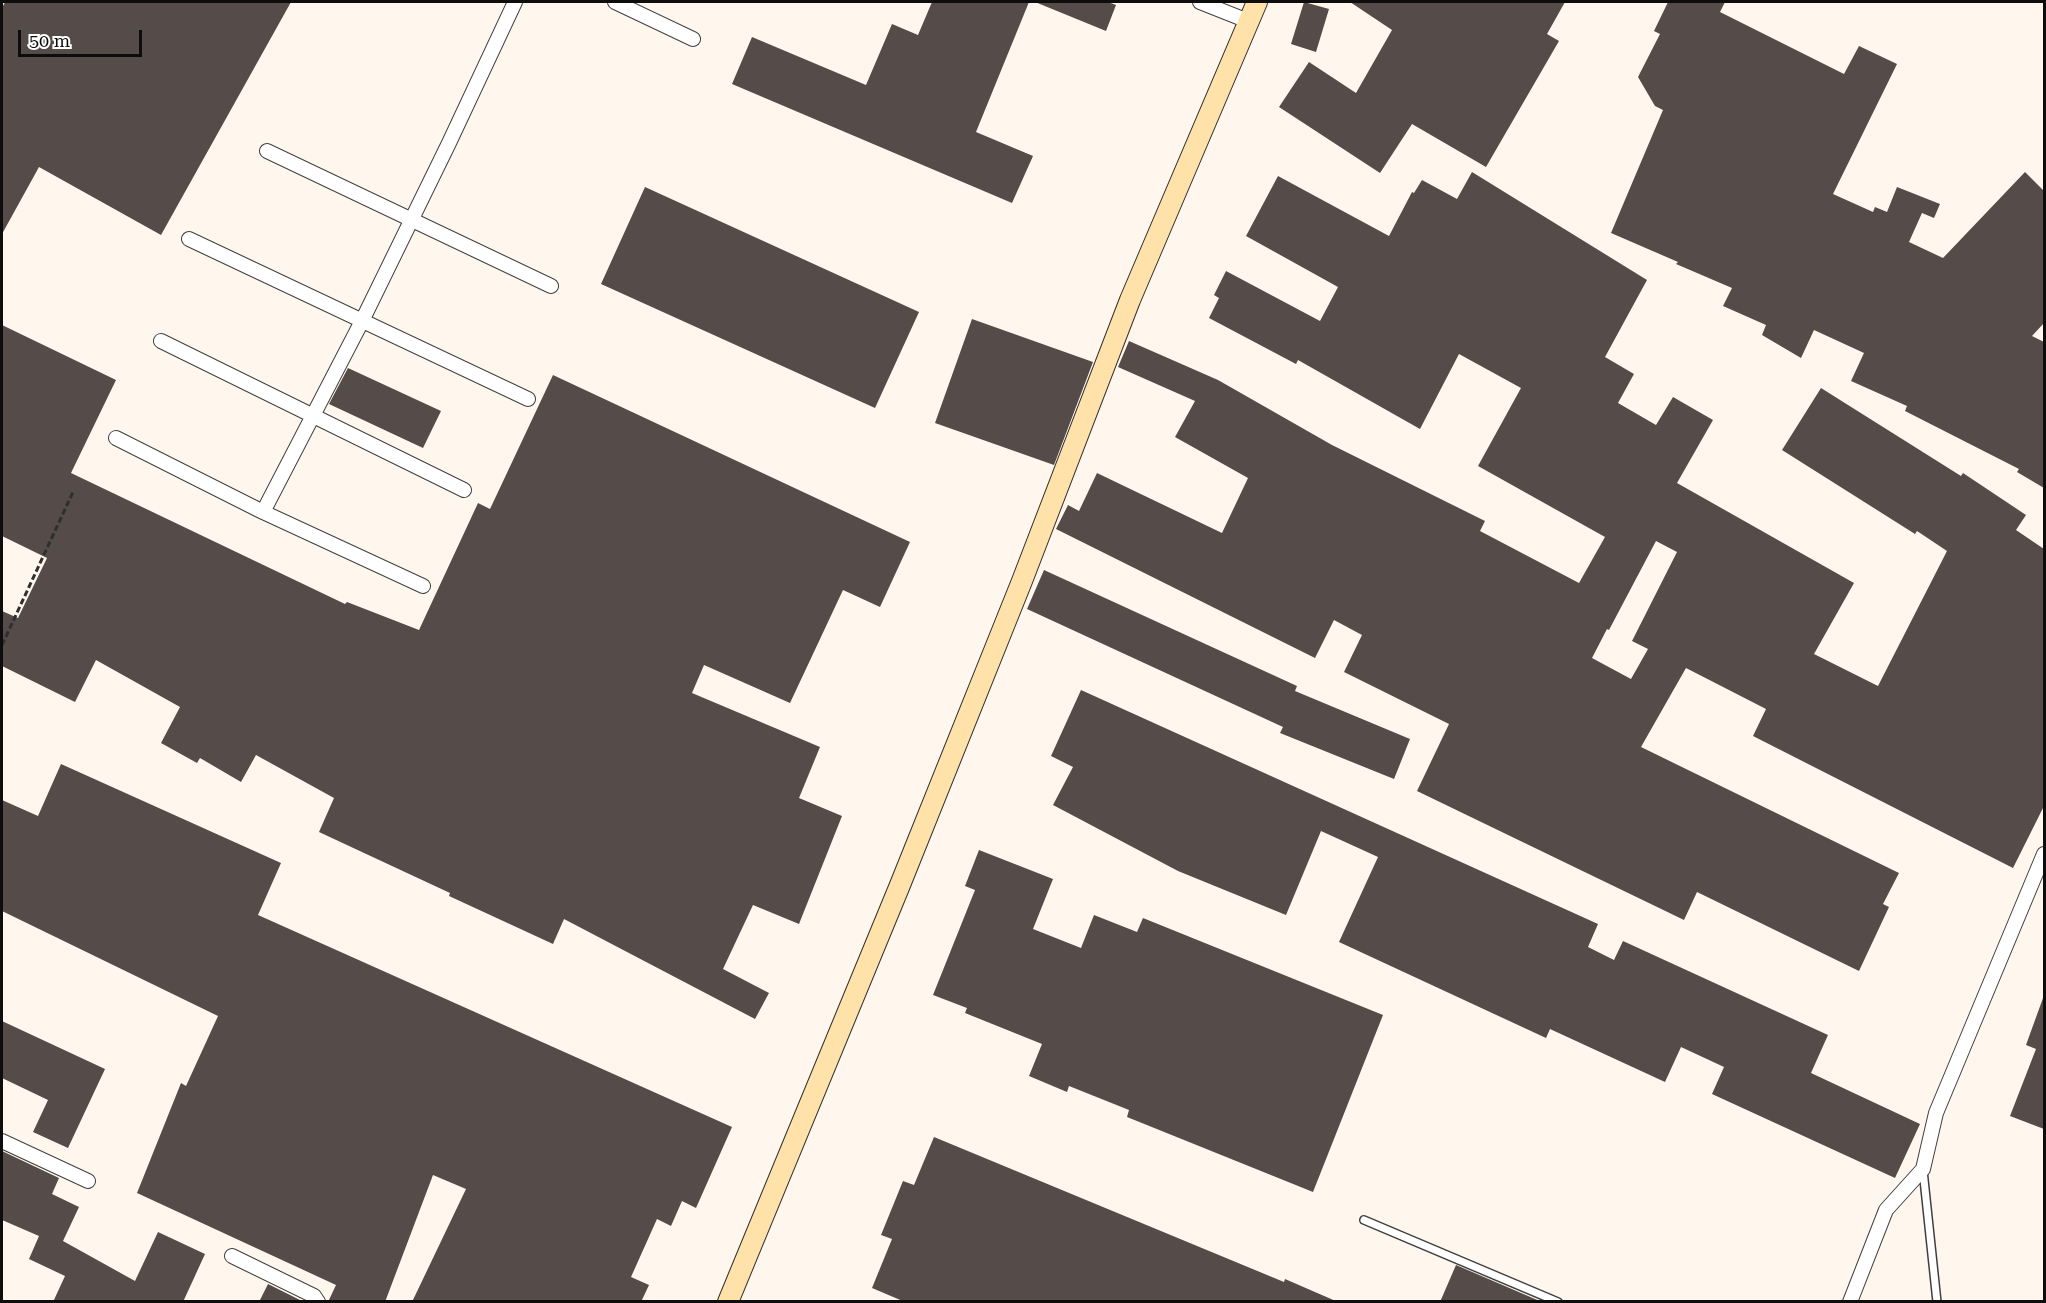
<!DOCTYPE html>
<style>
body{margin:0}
#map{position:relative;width:2046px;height:1303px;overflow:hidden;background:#fff7ed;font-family:"Roboto Serif",serif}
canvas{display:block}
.frame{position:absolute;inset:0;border:3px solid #0d0d0d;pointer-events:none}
.scale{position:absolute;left:18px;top:30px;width:124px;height:27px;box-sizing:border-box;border:3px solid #0d0d0d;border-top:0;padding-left:8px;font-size:18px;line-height:21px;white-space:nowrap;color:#0d0d0d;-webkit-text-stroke:4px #fff;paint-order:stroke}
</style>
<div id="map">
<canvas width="2046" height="1303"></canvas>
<div class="frame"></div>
<div class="scale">50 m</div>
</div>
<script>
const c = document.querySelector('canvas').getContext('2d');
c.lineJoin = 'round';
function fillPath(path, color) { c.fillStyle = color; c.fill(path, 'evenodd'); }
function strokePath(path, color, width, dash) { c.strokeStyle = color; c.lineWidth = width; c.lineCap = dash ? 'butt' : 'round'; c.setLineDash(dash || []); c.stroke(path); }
fillPath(new Path2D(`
 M5 2H291L161 235 39 167 2 234V8Z
 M932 2H1029L976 132 1033 156 1012 203 732 84 752 37 866 85 892 24 918 35Z
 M1035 2H1108L1116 5 1106 31Z
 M1304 2 1329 9 1316 52 1291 44Z
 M1350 2H1565L1547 34 1559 41 1486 167 1412 124 1380 173 1279 107 1309 62 1356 93 1392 30Z
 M1668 2H1725L1720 12 1844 74 1859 46 1897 64 1833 194 1873 212 1875 207 1887 212 1897 187 1940 204 1934 218 1922 213 1909 242 1943 258 2025 172 2044 191V323L2032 336 2044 342V488L2017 472 2019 469 1905 411 1907 406 1851 381 1864 353 1814 330 1801 358 1762 335 1766 325 1723 306 1732 288 1676 264 1678 262 1611 233 1663 110 1655 106 1638 77 1660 34 1654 31Z
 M1472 172 1647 280 1605 357 1634 374 1618 403 1656 425 1673 397 1713 420 1677 483 1854 583 1814 654 1878 686 1947 551 1917 531 1915 534 1782 450 1821 388 1961 476 1963 473 2026 515 2016 530 2044 549V806L2013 868 1753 736 1766 709 1686 668 1641 747 1899 873 1883 904 1889 907 1859 971 1697 892 1684 920 1417 791 1449 724 1344 672 1362 635 1334 620 1315 658 1056 529 1068 505 1079 511 1097 473 1222 533 1248 478 1175 437 1195 401 1118 367 1129 341 1218 380 1332 445 1485 521 1480 531 1579 583 1605 537 1478 466 1521 388 1459 354 1420 429 1298 360 1296 364 1209 318 1219 298 1214 295 1226 271 1320 321 1338 287 1246 236 1278 176 1389 236 1412 192 1414 193 1422 180 1457 199ZM1656 541 1677 552 1632 641 1648 649 1631 679 1592 658 1607 629 1609 630Z
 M645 187 919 312 875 408 601 284Z
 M972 319 1093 362 1054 465 935 423Z
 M2 325 116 380 71 473 345 604 347 602 419 630 478 503 490 509 553 375 910 542 880 607 843 590 790 703 704 665 692 693 820 747 799 798 842 816 799 924 753 905 723 969 769 993 755 1019 564 919 553 944 449 896 450 893 319 832 334 798 256 755 241 782 200 758 197 763 161 743 180 707 96 660 75 702 2 666V611L18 618 47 558 2 536Z
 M348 368 441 411 423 448 329 404Z
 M1044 570 1297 686 1295 691 1410 739 1394 779 1280 733 1283 727 1027 609Z
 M1081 690 1598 924 1588 947 1614 960 1623 941 1828 1035 1811 1073 1920 1124 1895 1178 1712 1094 1724 1067 1681 1047 1665 1082 1550 1029 1546 1038 1339 942 1378 857 1321 831 1286 915 1178 871 1053 805 1073 767 1051 756Z
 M61 764 281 863 258 915 732 1127 696 1208 682 1201 671 1226 657 1219 631 1277 649 1285 641 1302H412L466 1189 433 1175 385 1302H328L336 1285 137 1193 181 1083 186 1086 218 1016 2 911V800L38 816Z
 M979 850 1053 879 1033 929 1081 948 1094 915 1137 932 1143 918 1383 1015 1313 1192 1127 1117 1129 1110 1069 1086 1067 1092 1029 1076 1042 1044 965 1013 967 1008 933 995 975 890 965 886Z
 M2043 998 2044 999V1129L2010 1116 2036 1049 2026 1045Z
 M2 1021 105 1069 68 1148 33 1132 48 1100 2 1078Z
 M934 1137 1284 1282 1285 1279 1338 1302H905L872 1288 892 1239 881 1235 903 1181 914 1185Z
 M2 1151 59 1178 52 1194 79 1207 63 1241 135 1281 158 1232 205 1254 183 1302H53L65 1276 29 1259 39 1236 2 1220Z
 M1456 1265 1542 1302H1440Z
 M268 1284 304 1302H259Z`), '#554b49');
const lane = new Path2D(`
 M1923 1170 1937 1302
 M1364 1220 1558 1302`);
const street = new Path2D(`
 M615 2 693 39
 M1200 2 1248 21
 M267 151 551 286
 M189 239 528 399
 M161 341 464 490
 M116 438 263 512 423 586
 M263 512 362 321 449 143 515 2
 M2 1141 88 1181
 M232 1256 314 1296 318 1302
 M1850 1302 1886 1210 1923 1169 1936 1113 2044 854`);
const secondary = new Path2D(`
 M728 1302 900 885 1022 581 1130 300 1257 2`);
strokePath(lane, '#404040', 10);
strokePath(street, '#404040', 16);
strokePath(secondary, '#2f2f2f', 22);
strokePath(new Path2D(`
 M2 645 74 490`), '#2f2f2f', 3, [6, 3]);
strokePath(lane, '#fff', 7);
strokePath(street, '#fff', 14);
strokePath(secondary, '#fee2a9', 20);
</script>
